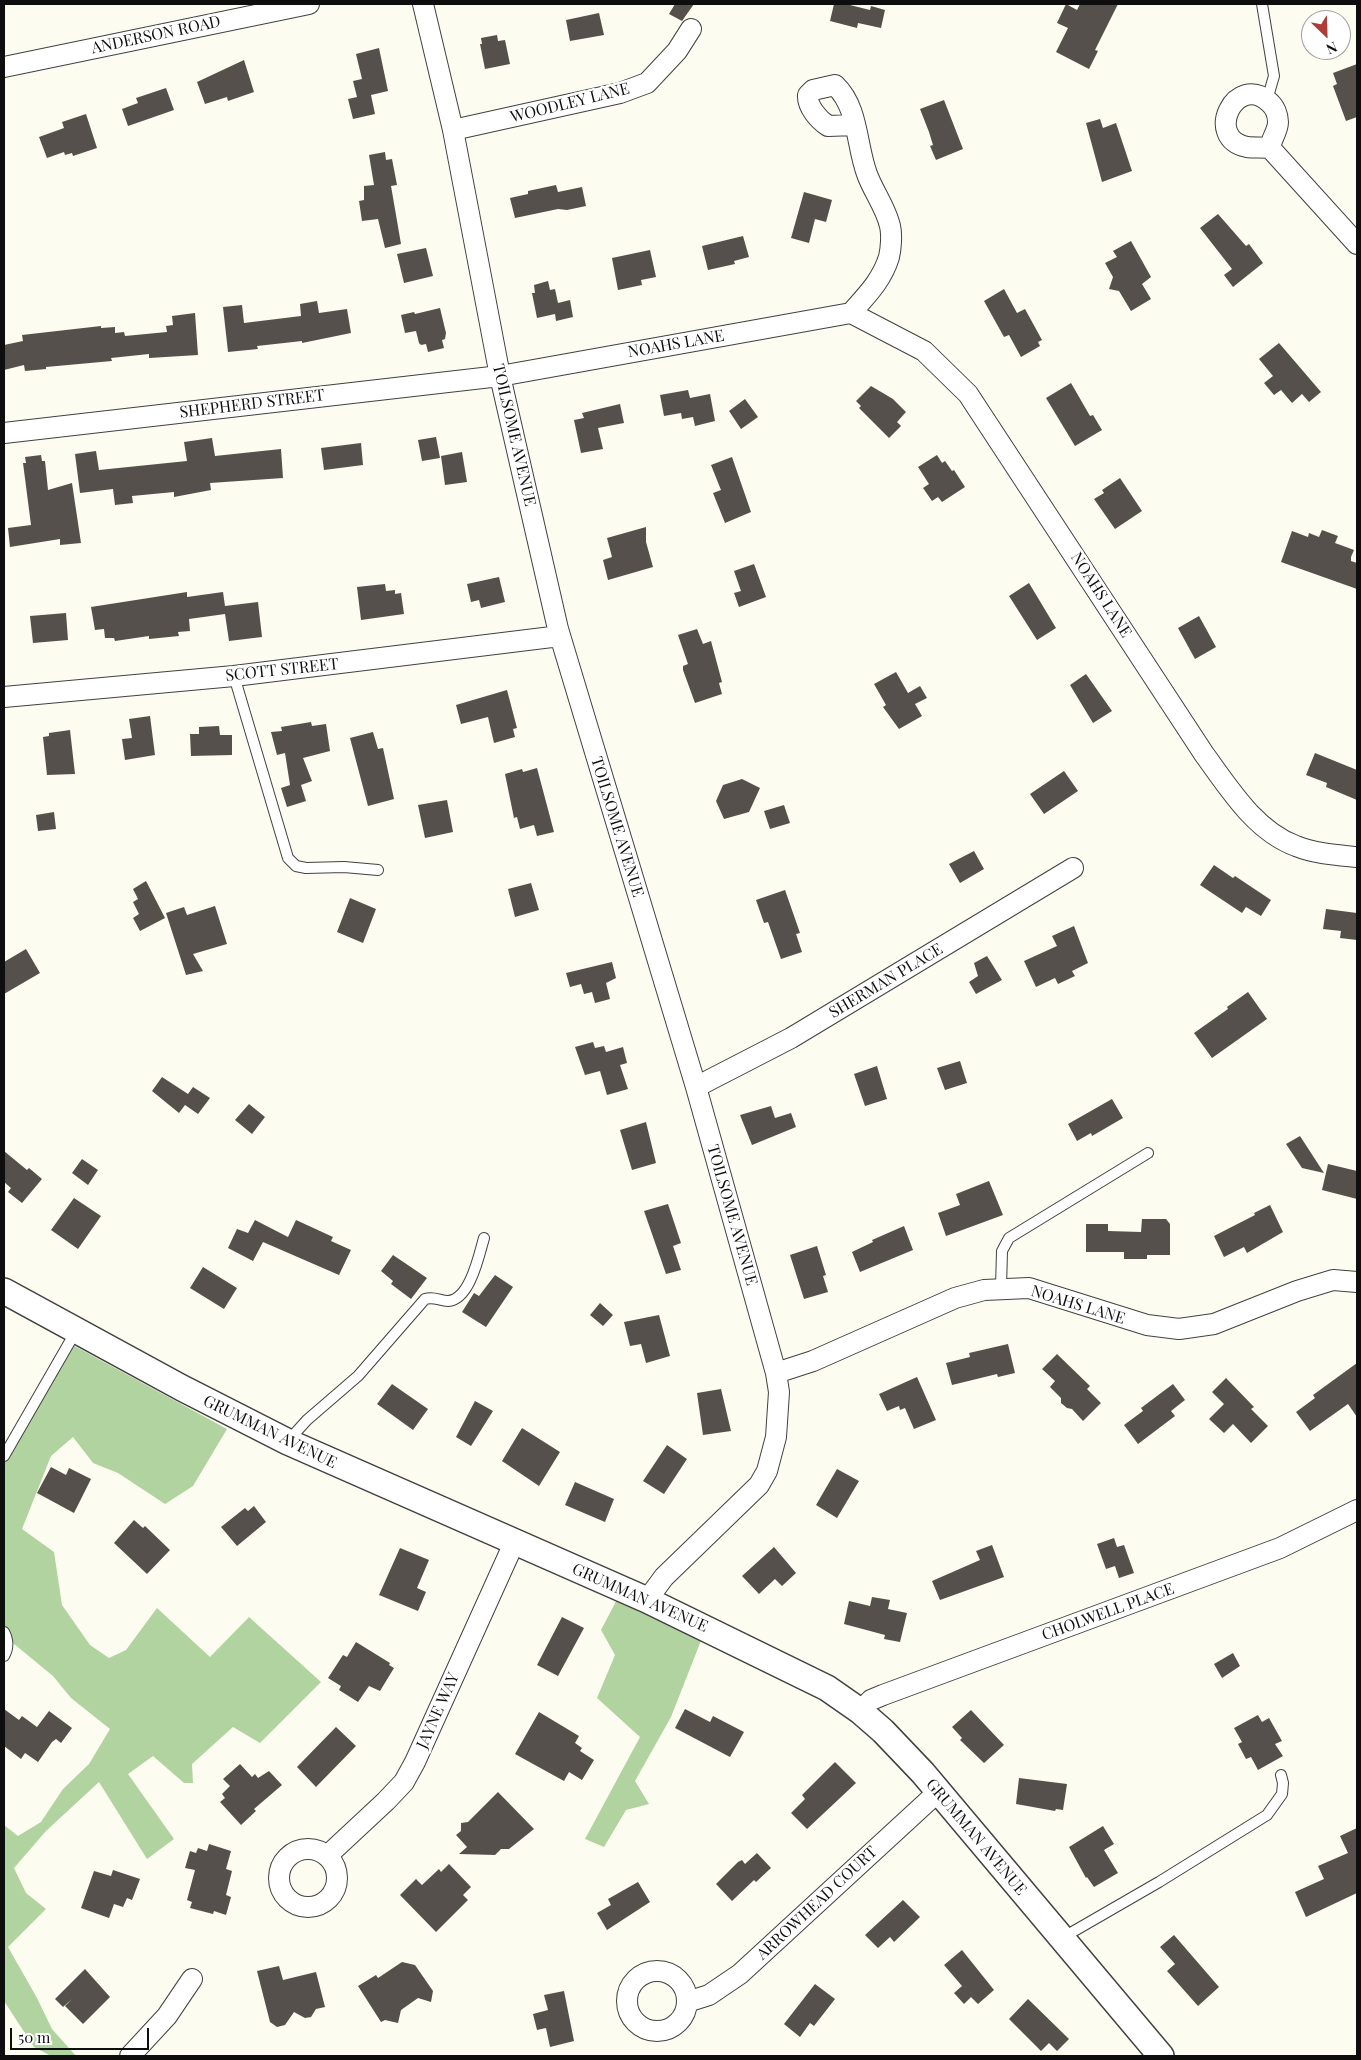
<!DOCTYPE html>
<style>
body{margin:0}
#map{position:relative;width:1361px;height:2060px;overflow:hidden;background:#fdfcf0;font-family:"Playfair Display",serif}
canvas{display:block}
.frame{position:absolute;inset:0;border:5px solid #0e0e0e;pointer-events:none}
.north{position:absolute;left:1301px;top:10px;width:50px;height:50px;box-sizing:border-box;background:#fff;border:1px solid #9f9f9f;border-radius:50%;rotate:156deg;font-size:14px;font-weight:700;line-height:20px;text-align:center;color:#0e0e0e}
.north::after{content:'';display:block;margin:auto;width:18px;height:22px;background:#ad3d37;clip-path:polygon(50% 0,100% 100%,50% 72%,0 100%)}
.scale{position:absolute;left:10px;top:2028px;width:139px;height:22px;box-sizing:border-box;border:2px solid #0e0e0e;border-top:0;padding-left:6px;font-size:15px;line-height:18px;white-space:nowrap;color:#0e0e0e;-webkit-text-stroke:4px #fff;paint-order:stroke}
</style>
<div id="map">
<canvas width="1361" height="2060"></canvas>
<div class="frame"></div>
<div class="north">N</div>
<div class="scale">50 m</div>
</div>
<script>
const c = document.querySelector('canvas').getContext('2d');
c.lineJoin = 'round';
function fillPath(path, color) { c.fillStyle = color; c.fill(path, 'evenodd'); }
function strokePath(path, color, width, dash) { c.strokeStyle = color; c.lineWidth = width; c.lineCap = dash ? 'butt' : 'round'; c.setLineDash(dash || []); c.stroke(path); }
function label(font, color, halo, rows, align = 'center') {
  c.font = font + ' "Playfair Display",serif'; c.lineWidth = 5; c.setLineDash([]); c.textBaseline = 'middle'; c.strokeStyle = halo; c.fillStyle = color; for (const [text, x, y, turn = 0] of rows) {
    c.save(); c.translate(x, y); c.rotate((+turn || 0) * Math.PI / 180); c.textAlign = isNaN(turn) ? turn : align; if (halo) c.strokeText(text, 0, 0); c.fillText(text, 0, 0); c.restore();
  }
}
fillPath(new Path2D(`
 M69 1343 227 1429 193 1486 165 1504 118 1473 93 1463 73 1437 51 1456 22 1529 54 1552 62 1605 90 1645 109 1658 126 1650 157 1608 210 1657 249 1617 321 1682 260 1743 233 1727 192 1764 193 1783H184L153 1756 128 1774 174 1839 147 1859 99 1782 46 1831 14 1868 26 1893 46 1909 8 1947 37 1998 52 2029 76 2056H51L34 2047 4 2001V1825L18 1836 41 1822 63 1789 89 1764 110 1729 71 1698 53 1676 8 1639 4 1632V1456Z
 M622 1590 702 1638 671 1717 635 1781 649 1804 626 1810 604 1847 585 1839 640 1737 597 1698 615 1655 601 1630Z`), '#b1d39f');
fillPath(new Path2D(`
 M675 4H694L682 21 669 14Z
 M834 4H846L870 10 871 6 885 10 881 28 858 23 857 28 830 21Z
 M1066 4 1077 10 1080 4H1118L1095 50 1098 51 1089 69 1056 52 1068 28 1057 23Z
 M599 13 604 35 570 41 566 20Z
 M497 35 498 41 505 40 510 64 485 69 480 44H482L481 38Z
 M379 48 388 91 371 95 375 114 353 119 348 99 357 97 353 81 362 79 356 54Z
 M244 60 254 92 228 101 227 97 205 104 197 82Z
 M1357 64V117L1346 121 1333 86 1337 84 1333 73Z
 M166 88 174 110 128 126 122 109 138 103 136 98Z
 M944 100 963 149 936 160 930 146 933 145 929 132 920 109Z
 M86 114 97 148 73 156 72 153 65 155 64 152 47 158 39 137 64 128 62 122Z
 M1100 119 1103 128 1116 123 1132 171 1102 182 1086 123Z
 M385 152 386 160 392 159 397 185 391 186 401 244 385 248 378 219 362 221 359 201 364 200V186L374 185 369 155Z
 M556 185 558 192 582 187 586 206 567 210 558 209 515 218 510 198 528 194V191Z
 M804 192 832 200 826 222 815 219 809 243 791 238Z
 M1218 214 1246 246 1249 244 1263 263 1233 287 1224 275 1232 269 1200 228Z
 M743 236 749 257 734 261 735 264 708 270 702 246Z
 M1131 241 1151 277 1142 284 1151 299 1131 311 1119 291 1109 289 1113 277 1105 263 1117 257 1113 251Z
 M426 248 433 276 404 283 397 254Z
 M650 250 656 277 641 280 642 285 618 290 612 258Z
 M548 281 550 290 555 289 558 303 570 300 573 317 556 321 555 314 537 318 532 293H535L534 285Z
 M1004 289 1017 313 1025 309 1042 340 1038 342 1040 346 1021 357 1009 335 1004 337 984 301Z
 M317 301 319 313 347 309 351 333 302 343V341L257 346 258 349 228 352 223 307 242 305 244 323 301 316 300 304Z
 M440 308 446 333 445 339 442 340 444 348 428 352 426 344 421 345 419 343 416 331 405 333 401 315 414 312 415 314Z
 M195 313 198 355 149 358V354L111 358 112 361 46 367V369L25 371 24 365 4 370V345L23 341 22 335 101 326V328L115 327V333L124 332 125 336 167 332 166 326 173 325 172 316Z
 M1279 343 1321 392 1309 402 1302 394 1292 403 1281 390 1274 395 1264 383 1273 376 1259 359Z
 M1071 383 1090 416 1093 415 1102 430 1075 446 1046 398Z
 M871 386 893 399 906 412 897 422 901 426 889 438 859 408 861 406 856 401Z
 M688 390 690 398 710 394 715 421 695 426 693 417 682 419 681 413 664 416 660 395Z
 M745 399 758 417 741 429 729 411Z
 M620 404 624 423 598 428 603 449 581 453 574 420 584 418 582 413Z
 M436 437 440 458 422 461 418 440Z
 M212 438 215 456 281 449 283 478 210 483 211 490 174 497V492L132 496 133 503 115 505 113 489 80 493 75 454 96 451 99 470 187 461 184 442Z
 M361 443 363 465 324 470 321 448Z
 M462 452 467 482 445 485 441 456Z
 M41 455 42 461H45L48 490 72 483 81 543 60 545V539L10 547 8 528 31 525 23 463H26L25 457Z
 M937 455 942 463 945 461 952 471 954 470 965 487 942 502 938 497 932 501 923 488 929 484 918 467Z
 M732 457 751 512 725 523 713 493 721 490 711 465Z
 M1120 478 1142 511 1115 529 1094 499 1104 493 1102 490Z
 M646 527V542L653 567 608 580 603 560 612 557 607 538Z
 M1322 530 1338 536 1335 543 1354 550 1351 557V561L1357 563V589L1281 562 1292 531 1308 537 1309 533 1319 537Z
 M754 564 766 597 739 607 734 593 741 591 734 571Z
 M499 577 505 602 481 608 479 600 471 602 467 584Z
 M1029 583 1056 628 1037 640 1009 596Z
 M385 584 386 591 395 590V594L401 593 404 614 361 620 357 587Z
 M187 592V597L223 592 225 606 258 602 262 637 229 641 225 614 189 619 190 631 178 632 179 636 149 639V636L115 641 114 638H105L104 629 95 630 91 607Z
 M66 613 68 640 33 643 30 616Z
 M1199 616 1216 647 1195 659 1178 628Z
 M697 629 703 644 711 641 722 682 719 683 722 694 695 703 683 670V666L688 664 678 635Z
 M896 672 908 693 920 686 927 698 915 704 922 716 899 729 883 707 886 705 874 684Z
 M1086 674 1112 711 1093 723 1070 685Z
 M507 690 517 728 513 729 515 737 494 743 488 717 461 724 456 705Z
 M150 716 155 755 125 760 122 739 132 738 129 719Z
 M311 722 312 726 326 724 330 751 303 758 312 781 301 785 306 801 287 807 281 788 290 785 285 753 277 755 271 732 282 731 281 727Z
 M219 726 220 735H232V755L191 756 190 734H199V727Z
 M70 730 75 774 47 775 43 737 49 736V733Z
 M373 732 378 749 383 748 394 799 368 806 350 738Z
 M1315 753 1357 770V800L1326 787 1327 783 1306 775Z
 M537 768 554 832 537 836 534 825 520 829 517 817 514 818 505 774 522 769 523 772Z
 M1064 771 1078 791 1044 814 1030 794Z
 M742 779 760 788 749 812 724 819 716 801 723 785Z
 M447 800 453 832 425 838 418 805Z
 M784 805 790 823 770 829 764 811Z
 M54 812 56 829 38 831 36 815Z
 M974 851 984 869 960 883 949 864Z
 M1214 865 1233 878 1235 876 1271 900 1261 916 1246 907 1242 913 1200 885Z
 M146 881 165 918 140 931 133 918 139 914 133 902 138 899 133 889Z
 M531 883 539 910 515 917 508 889Z
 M785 890 800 933 796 934 802 952 781 959 768 922 764 923 756 900Z
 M350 898 376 909 363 943 337 932Z
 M215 906 227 944 193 954 203 971 186 975 166 913 184 907 187 915Z
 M1326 909 1357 913V940L1340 938 1341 931 1323 929Z
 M1074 926 1088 963 1072 971 1075 976 1058 984 1055 978 1036 987 1024 961 1057 946 1052 936Z
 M26 949 40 973 4 994V962Z
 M987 956 1002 980 976 994 969 982 978 976 974 963Z
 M612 962 616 978 606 983 610 999 595 1003 592 992 584 994 581 984 570 987 566 973Z
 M1248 992 1267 1019 1212 1058 1194 1033 1228 1009 1227 1007Z
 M593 1042 595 1048 604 1046 606 1052 623 1047 627 1063 620 1065 628 1089 607 1095 600 1071 585 1075 575 1047Z
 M960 1061 967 1083 945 1090 937 1068Z
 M877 1066 887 1099 865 1106 854 1074Z
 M162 1077 188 1094 193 1087 210 1098 198 1114 185 1105 179 1113 152 1091Z
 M1112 1099 1123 1118 1092 1136 1091 1133 1077 1141 1068 1124Z
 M249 1104 265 1117 252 1134 235 1120Z
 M771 1106 775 1118 791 1113 796 1127 752 1145 740 1115Z
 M646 1122 656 1163 632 1170 620 1130Z
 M1300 1136 1324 1173 1302 1168 1286 1144Z
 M4 1151 27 1170 29 1168 42 1179 22 1203 8 1192 11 1188 4 1182Z
 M82 1159 98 1170 88 1185 72 1173Z
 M1328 1164 1357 1171V1199L1322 1190Z
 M989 1181 1003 1215 946 1236 938 1213 960 1205 956 1194Z
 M74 1198 101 1216 78 1249 51 1230Z
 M668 1204 681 1243 673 1246 681 1270 666 1274 644 1211Z
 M1270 1205 1283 1232 1247 1253 1244 1247 1224 1257 1214 1236 1255 1215 1254 1213Z
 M1142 1219H1166L1170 1224V1255H1147V1259H1124V1252H1086V1224H1108V1231L1141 1232Z
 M255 1220 288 1237 296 1220 333 1237 331 1241 351 1250 339 1275 263 1242 253 1261 228 1248 237 1229 248 1233Z
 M904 1226 913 1250 860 1272 852 1252 873 1242 872 1240Z
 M817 1246 826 1275 823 1276 828 1292 804 1299 790 1255Z
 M393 1255 427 1278 411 1299 391 1284 393 1281 381 1271Z
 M203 1267 237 1288 224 1309 190 1288Z
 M495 1275 513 1287 486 1327 462 1312 474 1293 479 1296Z
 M600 1303 613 1315 603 1326 590 1315Z
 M659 1315 670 1356 646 1363 641 1344 630 1346 624 1322Z
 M1008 1344 1015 1373 998 1377 997 1374 952 1385 946 1363 970 1357 969 1353Z
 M1057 1354 1090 1386 1087 1389 1101 1403 1083 1421 1072 1409 1067 1408 1061 1403V1398L1050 1387 1055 1381 1042 1369Z
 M1357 1363V1417L1348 1404 1310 1431 1296 1412 1315 1398 1313 1395Z
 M917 1377 936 1420 914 1429 905 1408 900 1410 899 1406 887 1411 879 1394Z
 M1226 1378 1254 1407 1251 1409 1268 1426 1251 1443 1233 1424 1224 1433 1209 1419 1224 1404 1212 1392Z
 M392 1384 428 1409 413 1430 377 1404Z
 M1173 1384 1185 1400 1171 1411 1175 1416 1138 1444 1124 1425 1143 1411 1141 1408Z
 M721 1389 731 1431 703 1435 697 1393Z
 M475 1401 493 1411 471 1446 456 1437Z
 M522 1428 560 1452 539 1486 502 1461Z
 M667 1445 687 1459 664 1494 643 1481Z
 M51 1467 66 1475 69 1468 91 1479 74 1513 37 1493Z
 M837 1469 859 1481 837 1518 816 1505Z
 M575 1482 614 1499 605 1522 565 1505Z
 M254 1506 266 1522 237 1546 221 1527 245 1508 248 1511Z
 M134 1520 143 1528 145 1526 170 1550 147 1574 114 1543Z
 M1114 1538 1117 1547 1124 1545 1134 1573 1119 1578 1115 1566 1106 1569 1097 1544Z
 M992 1545 1004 1577 940 1600 932 1581 980 1560 976 1551Z
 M774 1547 796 1573 782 1586 775 1579 759 1594 742 1576Z
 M400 1548 429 1560 417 1588 426 1592 418 1611 379 1595Z
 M872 1597 890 1600 888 1609 907 1613 900 1642 884 1639 885 1635 844 1624 849 1601 870 1606Z
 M562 1617 584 1628 558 1676 537 1665Z
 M356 1642 390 1663 389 1665 394 1668 380 1691 369 1686 358 1702 339 1690 341 1686 328 1678 343 1655 347 1657Z
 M1233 1653 1240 1666 1222 1678 1214 1664Z
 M4 1709 19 1720 22 1716 37 1727 49 1711 72 1728 61 1743 56 1739 52 1742 38 1762 25 1753 21 1759 4 1746Z
 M685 1709 710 1722 713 1716 744 1732 730 1757 675 1728Z
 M971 1710 1004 1745 984 1763 960 1740 962 1738 952 1727Z
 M539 1712 579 1736 575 1743 582 1748 580 1751 594 1760 582 1780 569 1772 564 1781 515 1754Z
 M1258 1715 1262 1722 1269 1718 1282 1741 1275 1744 1283 1756 1258 1770 1251 1757 1246 1759 1238 1744 1242 1742 1234 1728Z
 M336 1727 356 1746 316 1787 297 1767Z
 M835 1762 856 1783 807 1829 791 1813 805 1799 802 1795Z
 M240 1764 252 1777 255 1774 258 1778 269 1771 282 1785 254 1809 256 1811 241 1825 220 1802 225 1798 222 1794 230 1786 223 1779Z
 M1019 1778 1067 1784 1063 1810 1056 1809 1055 1811 1016 1804Z
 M498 1792 534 1829 509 1849H501L495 1855 459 1854 467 1847 456 1835 461 1831V1823L468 1822Z
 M1103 1826 1114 1844 1104 1850 1118 1873 1094 1887 1087 1877 1086 1878 1069 1847Z
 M1357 1828V1893L1306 1917 1295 1892 1324 1879 1318 1866 1348 1853 1340 1836Z
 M209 1844 231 1851 226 1869 232 1871 226 1895 231 1897 226 1915 214 1911 213 1914 190 1908 192 1902 187 1900 195 1870 185 1868 190 1851 196 1853 198 1848 207 1851Z
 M757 1853 771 1868 756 1882 754 1880 732 1901 716 1884 738 1862 742 1860 745 1864Z
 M449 1864 471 1887 463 1895 468 1900 436 1932 400 1895 416 1879 422 1885 439 1869 441 1872Z
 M113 1870 140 1879 132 1900 127 1898 123 1907 114 1904 109 1918 81 1908 94 1871 111 1876Z
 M638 1882 650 1902 607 1930 597 1913 611 1905 608 1899Z
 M903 1900 920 1917 894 1942 890 1937 878 1948 865 1935Z
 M1174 1935 1219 1987 1198 2006 1167 1971 1175 1964 1160 1947Z
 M962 1950 994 1990 978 2004 971 1997 964 2004 954 1993 962 1986 944 1965Z
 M402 1962 415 1965 433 1991 431 2002 418 1998 401 2010 398 2023 385 2020 381 2022 358 1986 376 1975 378 1978Z
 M279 1966 283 1980 316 1972 325 2007 316 2009 311 2017 305 2018 294 2012 285 2025 277 2027 270 2022 257 1971Z
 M85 1969 110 1997 83 2024 65 2006 72 1999 63 2007 55 1999Z
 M815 1984 835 1999 814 2026 810 2023 800 2037 784 2024Z
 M564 1991 574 2041 550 2047 546 2028 537 2030 533 2014 548 2010 544 1995Z
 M1028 1999 1069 2039 1057 2051 1049 2043 1041 2051 1009 2019Z`), '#55504b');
const service = new Path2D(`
 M1262 4 1274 76 1267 100
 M234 676 288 858 296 866 306 868 344 867 378 870
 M1001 1288 1002 1251 1009 1238 1148 1153
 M288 1441 307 1420 358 1376 425 1299C434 1296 440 1301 448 1301 470 1300 479 1255 484 1238
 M4 1456 76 1331
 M4 1632C8 1639 9 1648 4 1656
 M1062 1938 1159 1882 1267 1815 1282 1794 1283 1783 1281 1775`);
const minor = new Path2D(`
 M423 4 453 130 500 376 558 629 696 1087 776 1373 779 1392 776 1437 767 1471 759 1485 664 1577 647 1600
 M4 67 309 4
 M855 125 828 126C819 120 807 107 808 95L813 90 835 85C859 108 856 145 867 174 873 191 886 208 890 226 892 234 891 249 889 257 882 280 867 295 851 313L924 351 968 394 1204 754C1229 788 1255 831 1296 846 1316 854 1336 855 1357 857
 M453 130 620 93 647 83 677 51 691 29
 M1270 148C1271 139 1278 131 1278 122 1278 115 1275 107 1269 102 1236 72 1203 138 1247 147 1254 148 1262 147 1270 148L1357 244
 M4 433 500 376 851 313
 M4 697 234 676 560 636
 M696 1087 791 1038 1073 868
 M776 1373 813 1361 955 1298 984 1290 1029 1288 1147 1325 1179 1329 1214 1324 1297 1291 1333 1280 1357 1282
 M860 1711 871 1700 883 1695 1280 1548 1357 1510
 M279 1878a29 29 0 1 1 58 0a29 29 0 1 1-58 0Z
 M327 1856 386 1801 404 1782 415 1762 514 1543
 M627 2001a30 30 0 1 1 60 0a30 30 0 1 1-60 0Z
 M687 2002 709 1995 740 1974 939 1791
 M130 2056 167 2016 192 1979`);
const tertiary = new Path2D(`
 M4 1291 182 1388 288 1442 647 1600 827 1688 860 1711 883 1731 923 1773 1161 2056`);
strokePath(service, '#414141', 12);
strokePath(minor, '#414141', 22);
strokePath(tertiary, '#414141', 28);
strokePath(service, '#fff', 10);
strokePath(minor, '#fff', 20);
strokePath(tertiary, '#fff', 25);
label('16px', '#0e0e0e', '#fff', [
 ["ANDERSON ROAD",156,35,-12],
 ["WOODLEY LANE",570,103,-14],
 ["NOAHS LANE",676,344,-10],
 ["SHEPHERD STREET",252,404,-7],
 ["TOILSOME AVENUE",514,435,77],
 ["NOAHS LANE",1101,595,57],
 ["SCOTT STREET",282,670,-6],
 ["TOILSOME AVENUE",617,827,73],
 ["SHERMAN PLACE",886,981,-31],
 ["TOILSOME AVENUE",732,1215,74],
 ["NOAHS LANE",1078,1305,17],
 ["GRUMMAN AVENUE",270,1432,26],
 ["GRUMMAN AVENUE",640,1598,24],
 ["CHOLWELL PLACE",1108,1612,-20],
 ["JAYNE WAY",438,1711,-66],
 ["GRUMMAN AVENUE",976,1837,50],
 ["ARROWHEAD COURT",817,1903,-43]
]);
</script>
